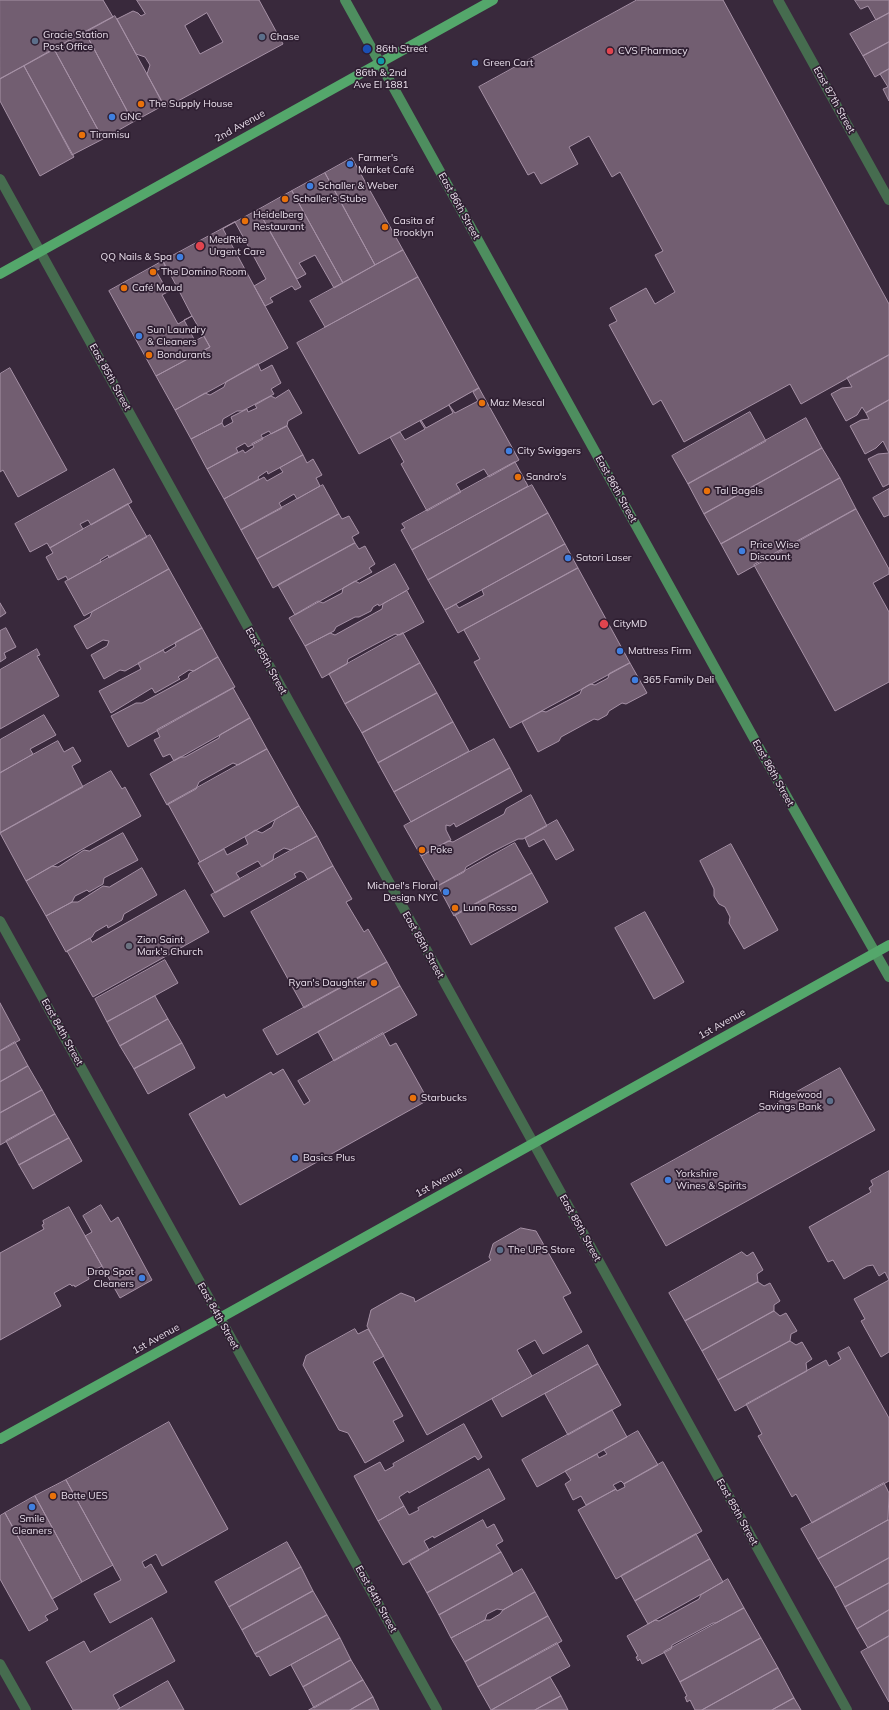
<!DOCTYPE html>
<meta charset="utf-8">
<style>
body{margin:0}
canvas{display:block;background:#39293c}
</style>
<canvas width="889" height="1710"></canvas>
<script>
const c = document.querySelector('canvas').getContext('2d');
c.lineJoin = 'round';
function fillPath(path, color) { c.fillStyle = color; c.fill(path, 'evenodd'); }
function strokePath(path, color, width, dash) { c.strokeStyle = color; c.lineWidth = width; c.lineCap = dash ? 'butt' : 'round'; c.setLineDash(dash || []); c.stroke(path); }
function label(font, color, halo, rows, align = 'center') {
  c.font = font + ' Mulish,sans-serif'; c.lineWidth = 3.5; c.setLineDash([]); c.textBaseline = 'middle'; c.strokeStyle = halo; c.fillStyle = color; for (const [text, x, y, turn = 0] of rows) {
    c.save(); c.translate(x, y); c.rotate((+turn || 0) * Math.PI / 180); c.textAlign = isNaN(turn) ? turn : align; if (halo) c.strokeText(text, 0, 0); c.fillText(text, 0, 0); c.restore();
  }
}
const building = new Path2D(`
 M0 0H103L113 17 0 79Z
 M137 0H259L283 44 165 108 147 74 150 65 145 57 136 54 117 19 133 11 138 13 141 16 145 14ZM207 13 223 42 200 54 185 26Z
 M637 0H723L889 304V355L801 404 790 384 684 442 661 400 653 405 609 325 617 321 610 308 646 288 655 304 675 292 655 255 663 251 620 172 612 177 589 136 569 147 578 164 541 184 534 172 528 175 479 87Z
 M855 0H889V13L876 20 868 6 861 9Z
 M889 13V42L863 56 850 34Z
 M115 16 164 105 133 122 85 32Z
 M85 32 133 122 103 139 54 49Z
 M889 42V69L875 77 863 56Z
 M54 49 103 139 72 155 24 66Z
 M24 66 74 157 40 176 0 101V79Z
 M889 69V101L883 89 888 87 880 74Z
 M352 158 403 250 375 265 325 173Z
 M325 173 375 265 343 283 292 191Z
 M292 191 343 283 334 288 315 255 299 263 306 274 297 279 258 210Z
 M258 210 301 287 295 290 292 286 270 298 273 302 265 306 223 229Z
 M235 222 266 279 254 286 288 348 175 410 156 376 210 347 204 336 195 341 184 320 192 316 177 287 168 292 156 271 165 266 163 261Z
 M403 250 418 277 325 327 310 301Z
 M163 261 177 287 162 295 178 324 192 316 210 347 156 376 109 291Z
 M418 277 479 388 473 392 478 401 455 413 449 405 420 421 425 429 405 440 400 432 359 454 297 343Z
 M889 355V400L866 413 862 407 857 415 846 421 831 394 842 388 852 387 847 378Z
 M258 364 261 371 272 365 281 383 271 389 274 394 242 411H237L223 419 222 423 191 439 175 410 205 393 210 395 224 387 226 382Z
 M10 368 67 470 18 497 3 470 0 472V374Z
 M479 388 519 460 489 477 484 469 456 484 461 492 427 511 401 464 404 462 390 437 421 420 426 428 453 413 449 405Z
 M289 390 302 413 288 421 287 426 271 434 269 431 261 435 263 439 248 447 245 443 236 448 238 452 207 469 191 439 222 423 224 427 233 422 231 417 247 409 248 412 257 408 255 405 271 396 275 398Z
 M889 400V484L883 487 868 459 878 454 889 453 883 441 876 448 865 454 850 426 861 420 869 419 866 413Z
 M750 412 766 441 688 484 672 456Z
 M806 418 822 448 704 514 688 484Z
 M287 426 303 455 268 474 267 471 258 477 259 479 224 499 207 469 243 450 245 453 254 447 252 444Z
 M822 448 840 478 721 544 704 514Z
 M303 455 307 463 313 459 322 475 316 478 320 486 297 499 294 494 279 503 282 508 241 530 224 499 264 477 267 481 283 472 280 468Z
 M515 462 528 486 412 550 401 530 405 528 402 524Z
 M114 469 132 502 91 525 88 520 80 524 83 529 50 548 47 543 30 552 15 524Z
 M840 478 856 509 738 575 721 544Z
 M323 485 339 514 257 559 241 530Z
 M532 485 548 513 428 580 412 550Z
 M889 489V515L884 517 873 498Z
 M128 504 147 537 109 558 108 555 100 560 101 562 68 580 66 576 58 580 46 557 53 553 50 548Z
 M856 509 889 569V574L873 583 889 612V682L835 711 754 565Z
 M548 513 565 544 445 610 428 580Z
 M339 514 342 519 349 516 359 533 352 537 355 543 273 588 257 559Z
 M150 535 169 569 84 616 65 582Z
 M355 543 359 549 365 546 375 564 369 568 372 572 295 615 278 585Z
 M565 544 578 568 458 633 445 610 456 604 459 608 484 595 482 590Z
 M395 564 409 589 379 606 378 604 373 607 371 611 359 617H355L336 627 334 631 305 646 289 618 318 601 323 603 342 593 343 588 355 581 359 583Z
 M578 568 630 663 510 728 474 662 480 659 464 630Z
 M169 569 202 628 125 671 120 670 104 679 91 655 107 646 109 641 103 640 87 649 74 626 90 617 92 612Z
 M407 591 424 622 400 635 395 634 372 646 348 659 347 664 322 678 305 646 330 633 335 635 382 609 383 604Z
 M0 603 6 613 0 617Z
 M6 628 16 647 4 653 6 658 0 662V631Z
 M202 628 218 657 194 671 189 670 178 677 180 679 155 693 152 688 111 713 99 691 141 669 138 663 163 650 165 653 176 646 175 643Z
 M403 633 420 663 345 704 329 674Z
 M37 649 40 655 37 656 59 696 0 729V670Z
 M218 657 235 687 128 747 111 716 136 703H142L188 678 189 674Z
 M420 663 437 693 362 733 345 704Z
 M630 663 647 693 626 704 622 703 609 711 607 715 598 720 594 719 561 737 559 741 538 752 522 722 542 711 546 712 580 694 582 689 590 684 595 685 608 678 609 674Z
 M233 688 250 718 174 761 170 754 163 757 154 740 160 737 157 730Z
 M437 693 453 722 378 763 362 733Z
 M44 715 56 735 30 749 33 754 0 773V740Z
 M250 718 267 749 238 765 233 763 199 782 196 789 167 805 150 774 180 757H185L219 738 220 735Z
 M453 722 469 751 394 792 378 763Z
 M494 739 510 768 411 822 394 792Z
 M58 741 64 752 73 747 81 761 72 766 83 787 0 833V773Z
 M267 749 299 806 200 862 168 804Z
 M510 768 522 791 456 827 454 823 450 826 446 825V830L451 840 421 856 404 826Z
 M111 771 122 789 125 787 141 816 26 881 0 833Z
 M531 795 547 826 523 839H518L492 852 466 867 464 872 438 886 421 856 448 841 453 842 504 814 506 809Z
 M299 806 317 836 291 850 284 848 274 854 273 860 262 867 258 861 236 873 240 879 215 893 198 863 224 849 227 855 248 844 245 837 255 830 262 833 272 827 275 820Z
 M557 820 574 850 556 860 544 839 529 847 525 838Z
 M123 833 138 860 104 878 103 884 89 892 87 890 75 896 72 902 46 916 26 881 52 866 58 867 84 850 89 851Z
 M317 836 333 866 308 880 304 873 300 871 294 874 296 877 224 917 211 895Z
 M515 843 532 873 454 916 438 886Z
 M731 844 778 930 744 949 729 923 730 917 725 907 719 904 714 896V889L700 861Z
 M333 866 352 899 346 902 364 932 368 929 387 962 304 1008 251 912Z
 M142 868 157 895 124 914 122 920 108 928 107 925 95 932 92 937 66 952 46 916 72 902H78L103 886 109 887Z
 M532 873 548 902 471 945 455 915Z
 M185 890 209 932 93 997 67 951 90 938 92 942Z
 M645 912 684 982 654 999 615 928Z
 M165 960 178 983 107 1022 95 999Z
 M387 962 400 986 277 1055 263 1030Z
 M400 986 417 1015 334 1061 318 1032Z
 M155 996 168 1019 120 1046 107 1022Z
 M0 1003 20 1040 0 1051Z
 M168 1019 182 1043 134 1069 120 1046Z
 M383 1033 390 1046 396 1043 428 1100 240 1205 189 1114 224 1094 226 1098 271 1072 273 1075 283 1069 304 1105 310 1101 298 1081Z
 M15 1042 28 1066 0 1082V1051Z
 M182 1043 195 1068 148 1094 134 1069Z
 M28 1066 42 1090 0 1113V1082Z
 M840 1068 875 1130 666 1246 631 1184Z
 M42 1090 55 1114 0 1145V1113Z
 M55 1114 69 1138 19 1165 6 1141Z
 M69 1138 82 1161 33 1189 19 1165Z
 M889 1171V1352L881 1357 861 1321 865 1319 854 1299 889 1280 885 1272 879 1276 873 1265 867 1266 844 1279 833 1260 828 1262 809 1227 871 1192 869 1188 873 1185 871 1181Z
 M101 1205 111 1222 118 1217 152 1280 120 1298 85 1236 92 1232 83 1216Z
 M69 1207 102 1266 89 1273 90 1276 88 1277 89 1279 75 1287 74 1285 72 1286 70 1284 54 1293 61 1306 0 1340V1253L44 1229 42 1225 44 1224 43 1221Z
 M521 1228 536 1231 571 1293 563 1297 582 1332 543 1354 535 1340 517 1350 532 1376 427 1435 367 1326 371 1310 401 1293 414 1298 415 1302 491 1260 489 1257 493 1244Z
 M742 1252 747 1256 753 1252 763 1270 757 1274 758 1282 685 1321 669 1293Z
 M758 1282 764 1286 770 1283 780 1301 774 1305V1311L702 1351 685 1321Z
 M774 1311 780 1316 786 1313 797 1331 791 1334 790 1341 718 1380 702 1351Z
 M355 1329 358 1334 368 1329 384 1356 373 1362 403 1416 393 1421 404 1441 365 1463 348 1433 339 1430 303 1365 306 1356Z
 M790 1341 796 1345 802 1342 812 1359 806 1363 807 1371 735 1411 718 1380Z
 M588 1345 598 1364 502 1417 492 1399Z
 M849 1347 889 1418V1481L812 1523 796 1494 792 1497 758 1436 762 1434 746 1404 826 1360 829 1366 841 1359 838 1353Z
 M598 1364 621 1405 568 1435 545 1394Z
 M612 1410 627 1437 537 1487 522 1460Z
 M169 1422 228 1529 162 1566 156 1554 142 1562 145 1568 151 1564 167 1592 110 1623 94 1594 121 1580 66 1480Z
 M464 1424 482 1457 478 1460 475 1456 409 1493 408 1491 399 1497 404 1506 378 1521 354 1476 380 1462 385 1471 394 1466 393 1464Z
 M638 1431 658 1465 624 1484 621 1481 613 1485 616 1489 586 1505 581 1496 573 1500 565 1484 571 1480 565 1471 597 1454 599 1458 607 1454 604 1450Z
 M663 1462 702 1531 616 1579 578 1510 616 1489 617 1491 625 1487 624 1484Z
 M489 1469 505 1499 434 1538 433 1536 424 1541 429 1550 403 1565 378 1521 404 1506 409 1515 419 1510 418 1508Z
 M66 1480 113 1565 82 1582 35 1496Z
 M884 1483 889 1493 888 1520 818 1559 801 1529Z
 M35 1496 82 1582 52 1599 5 1513Z
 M5 1513 58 1609 45 1616 48 1620 29 1631 0 1579V1516Z
 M483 1520 487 1528 494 1524 503 1541 496 1545 501 1552 427 1593 409 1561Z
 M888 1520H889V1558L835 1588 818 1559Z
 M696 1534 710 1559 635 1601 621 1576Z
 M287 1542 301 1567 229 1607 215 1582Z
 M501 1552 513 1574 439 1615 427 1593Z
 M889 1558V1583L845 1607 835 1588Z
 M710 1559 723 1582 648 1624 635 1601Z
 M301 1567 313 1591 242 1630 229 1607Z
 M522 1569 535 1592 503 1610 497 1609 487 1614 485 1620 451 1638 439 1615Z
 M728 1579 744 1608 716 1623H713L672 1645 671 1649 642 1664 640 1659 638 1661 636 1657 638 1656 627 1636 655 1620 659 1621 699 1599 701 1595Z
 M889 1583V1610L857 1629 845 1607Z
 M313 1591 327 1615 255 1654 242 1630Z
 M535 1592 548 1616 465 1662 451 1638 485 1620H490L500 1614 503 1610Z
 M744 1608 761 1638 680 1682 664 1652Z
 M889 1610V1636L868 1648 857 1629Z
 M327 1615 340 1638 270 1676 259 1656 257 1657 255 1654Z
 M548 1616 562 1641 478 1687 465 1662Z
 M152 1618 175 1661 113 1695 120 1708 117 1710H73L46 1662 84 1641 90 1652Z
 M889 1636V1702L861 1652Z
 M340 1638 351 1660 303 1687 291 1665Z
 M761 1638 778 1668 702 1710H695L690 1700 687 1702 685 1697 687 1696 680 1682Z
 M557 1643 570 1666 491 1710 478 1687Z
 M351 1660 363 1680 314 1708 303 1687Z
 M778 1668 794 1698 772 1710H702Z
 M550 1677 561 1696 535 1710H492Z
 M363 1680 373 1697 350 1710H309Z
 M168 1681 184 1710H117L120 1708Z
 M561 1696 568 1710H535Z
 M373 1697 379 1710H350Z
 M794 1698 801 1710H772Z`);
fillPath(building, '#725e71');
strokePath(building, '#a691a6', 1);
strokePath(new Path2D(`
 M778 0 889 200
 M0 179 847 1710
 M0 921 437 1710
 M0 1664 26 1710`), '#466c4f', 10);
strokePath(new Path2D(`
 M345 0 762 753 889 977`), '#4e8e5f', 10);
strokePath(new Path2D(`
 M0 274 493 0
 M0 1439 220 1318 889 945`), '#54a76b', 10);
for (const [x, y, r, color] of [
 [262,37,4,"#5c6f8a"],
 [35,41,4,"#5c6f8a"],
 [367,49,5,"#1a4fb4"],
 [610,51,4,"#e0444e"],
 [381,61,4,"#0f9aa8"],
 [475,63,4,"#3f7fe0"],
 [141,104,4,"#e8710a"],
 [112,117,4,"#3f7fe0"],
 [82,135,4,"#e8710a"],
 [350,164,4,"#3f7fe0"],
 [310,186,4,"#3f7fe0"],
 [285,199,4,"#e8710a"],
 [245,221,4,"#e8710a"],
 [385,227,4,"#e8710a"],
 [200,246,5,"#e0444e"],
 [180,257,4,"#3f7fe0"],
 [153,272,4,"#e8710a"],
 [124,288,4,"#e8710a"],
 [139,336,4,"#3f7fe0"],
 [149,355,4,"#e8710a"],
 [482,403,4,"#e8710a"],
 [509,451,4,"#3f7fe0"],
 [518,477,4,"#e8710a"],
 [707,491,4,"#e8710a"],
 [742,551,4,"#3f7fe0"],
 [568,558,4,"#3f7fe0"],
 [604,624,5,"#e0444e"],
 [620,651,4,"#3f7fe0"],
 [635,680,4,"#3f7fe0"],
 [422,850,4,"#e8710a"],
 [446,892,4,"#3f7fe0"],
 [455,908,4,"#e8710a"],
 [129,946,4,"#6b7280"],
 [374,983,4,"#e8710a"],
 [413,1098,4,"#e8710a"],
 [830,1101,4,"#5c6f8a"],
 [295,1158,4,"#3f7fe0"],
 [668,1180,4,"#3f7fe0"],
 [500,1250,4,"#5c6f8a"],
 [142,1278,4,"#3f7fe0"],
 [53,1496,4,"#e8710a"],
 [32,1507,4,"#3f7fe0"]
]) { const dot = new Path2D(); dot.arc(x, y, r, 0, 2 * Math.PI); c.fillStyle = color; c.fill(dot); strokePath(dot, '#2f1f32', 1.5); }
label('10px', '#ebe1ed', '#2f1f32', [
 ["Gracie Station",43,35],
 ["Post Office",43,47],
 ["Chase",270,37],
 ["86th Street",376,49],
 ["CVS Pharmacy",618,51],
 ["Green Cart",483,63],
 ["86th & 2nd",381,73,"center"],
 ["Ave El 1881",381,85,"center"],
 ["The Supply House",149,104],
 ["GNC",120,117],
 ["Tiramisu",90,135],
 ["Farmer's",358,158],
 ["Market Café",358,170],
 ["Schaller & Weber",318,186],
 ["Schaller’s Stube",293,199],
 ["Heidelberg",253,215],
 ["Restaurant",253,227],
 ["Casita of",393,221],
 ["Brooklyn",393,233],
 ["MedRite",209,240],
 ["Urgent Care",209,252],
 ["QQ Nails & Spa",172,257,"right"],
 ["The Domino Room",161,272],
 ["Café Maud",132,288],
 ["Sun Laundry",147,330],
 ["& Cleaners",147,342],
 ["Bondurants",157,355],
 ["Maz Mescal",490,403],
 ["City Swiggers",517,451],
 ["Sandro's",526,477],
 ["Tal Bagels",715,491],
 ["Price Wise",750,545],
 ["Discount",750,557],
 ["Satori Laser",576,558],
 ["CityMD",613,624],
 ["Mattress Firm",628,651],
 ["365 Family Deli",643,680],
 ["Poke",430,850],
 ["Michael's Floral",438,886,"right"],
 ["Design NYC",438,898,"right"],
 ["Luna Rossa",463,908],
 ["Zion Saint",137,940],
 ["Mark's Church",137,952],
 ["Ryan's Daughter",366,983,"right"],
 ["Ridgewood",822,1095,"right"],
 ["Savings Bank",822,1107,"right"],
 ["Starbucks",421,1098],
 ["Basics Plus",303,1158],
 ["Yorkshire",676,1174],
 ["Wines & Spirits",676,1186],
 ["The UPS Store",508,1250],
 ["Drop Spot",134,1272,"right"],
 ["Cleaners",134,1284,"right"],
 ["Botte UES",61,1496],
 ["Smile",32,1519,"center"],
 ["Cleaners",32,1531,"center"]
], 'left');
label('10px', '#ebe1ed', '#2f1f32', [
 ["East 87th Street",834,100,61],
 ["2nd Avenue",240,126,-29],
 ["East 86th Street",459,206,61],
 ["East 85th Street",110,377,61],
 ["East 86th Street",616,489,61],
 ["East 85th Street",266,661,61],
 ["East 86th Street",773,773,61],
 ["East 85th Street",423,945,61],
 ["1st Avenue",722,1024,-29],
 ["East 84th Street",62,1032,61],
 ["1st Avenue",439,1182,-29],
 ["East 85th Street",580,1228,61],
 ["East 84th Street",218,1316,61],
 ["1st Avenue",156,1339,-29],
 ["East 85th Street",737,1512,61],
 ["East 84th Street",376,1599,61]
]);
</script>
